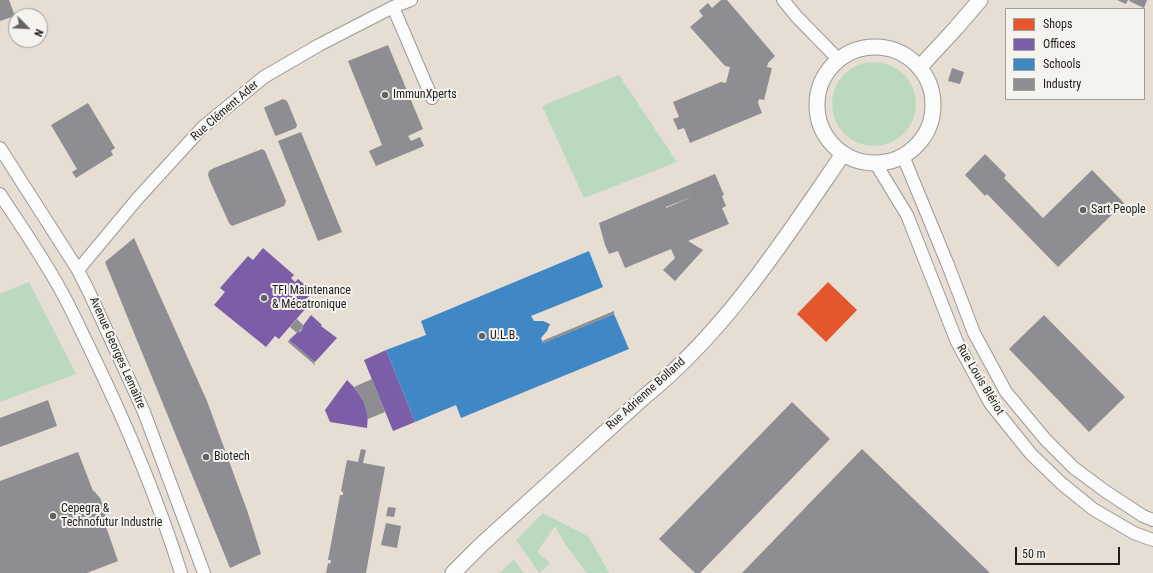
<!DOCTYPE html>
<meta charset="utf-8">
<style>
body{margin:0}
#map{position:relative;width:1153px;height:573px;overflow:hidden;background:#e6e4e2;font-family:"Roboto Condensed",sans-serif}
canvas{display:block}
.legend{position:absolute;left:1005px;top:8px;width:140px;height:92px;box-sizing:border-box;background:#f5f3ed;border:1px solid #9f9e99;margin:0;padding:5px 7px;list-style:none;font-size:12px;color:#1f1e1c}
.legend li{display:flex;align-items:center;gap:8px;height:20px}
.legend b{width:20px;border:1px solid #9f9e99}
.north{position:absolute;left:8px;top:8px;width:40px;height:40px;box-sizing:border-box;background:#f5f3ed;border:1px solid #9f9e99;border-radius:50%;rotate:114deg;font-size:11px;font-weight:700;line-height:16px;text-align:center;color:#1f1e1c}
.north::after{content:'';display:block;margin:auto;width:14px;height:18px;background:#656361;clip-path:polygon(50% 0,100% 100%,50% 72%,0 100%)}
.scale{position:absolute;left:1015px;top:547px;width:105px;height:18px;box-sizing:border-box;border:2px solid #1f1e1c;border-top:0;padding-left:5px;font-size:12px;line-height:14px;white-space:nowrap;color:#1f1e1c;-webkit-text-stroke:3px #f5f3ed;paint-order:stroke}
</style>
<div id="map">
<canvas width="1153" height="573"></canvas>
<ul class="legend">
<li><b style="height:11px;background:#e4572e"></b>Shops</li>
<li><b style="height:11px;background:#7b5ea7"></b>Offices</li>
<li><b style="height:11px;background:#3f88c5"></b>Schools</li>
<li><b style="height:11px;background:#8d8d92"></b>Industry</li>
</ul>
<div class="north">N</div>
<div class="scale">50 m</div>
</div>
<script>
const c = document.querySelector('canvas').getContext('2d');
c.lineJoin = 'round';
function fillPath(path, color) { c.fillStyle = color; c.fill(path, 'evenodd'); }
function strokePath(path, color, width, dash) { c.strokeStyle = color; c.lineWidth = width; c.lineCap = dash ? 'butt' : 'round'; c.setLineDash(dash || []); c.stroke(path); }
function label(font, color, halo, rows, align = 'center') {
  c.font = font + ' "Roboto Condensed",sans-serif'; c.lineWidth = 4; c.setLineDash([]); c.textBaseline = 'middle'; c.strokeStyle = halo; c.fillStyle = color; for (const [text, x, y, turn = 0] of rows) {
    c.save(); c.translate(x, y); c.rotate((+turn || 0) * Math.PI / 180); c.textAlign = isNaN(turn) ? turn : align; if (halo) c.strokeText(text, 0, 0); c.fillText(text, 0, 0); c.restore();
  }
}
fillPath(new Path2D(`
 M0 0H1153V573H0ZM1006 9H1144V99H1006ZM16 16H40V40H16Z`), '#e7ded3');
fillPath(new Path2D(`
 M832 104a42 42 0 1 1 84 0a42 42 0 1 1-84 0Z
 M619 75 677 162 584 198 542 106Z
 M29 282 76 374 0 402V294Z
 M543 513 589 537 609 573H587L565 544 555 526 537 552 550 563 539 573 516 540Z
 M514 560 524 573H499Z`), '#bbd9bf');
fillPath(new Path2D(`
 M828 282 857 310 826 342 797 314Z`), '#e4572e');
fillPath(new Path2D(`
 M263 248 294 275 291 278 295 282 298 279 313 292 303 303 307 307 279 339 275 336 266 347 214 305 225 292 220 288 248 256 253 260Z
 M311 315 322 325 321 326 337 338 315 362 289 340 299 331 300 332 303 328 302 327Z
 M386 350 415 422 393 431 364 360Z
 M347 380 354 387 364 402 368 415 367 428 330 422 325 410Z`), '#7b5ea7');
fillPath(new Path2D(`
 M589 251 603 287 531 316 534 321H543L550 324 547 331 541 338 543 343 614 314 629 349 461 418 456 405 415 422 386 350 426 335 421 321Z`), '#3f88c5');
fillPath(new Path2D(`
 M0 0H9L15 16 0 21Z
 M721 0H727L775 56 768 63 767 67 772 68 764 100 759 99 758 103 762 113 690 143 684 128 678 130 673 119 679 117 673 102 721 82 726 83 730 67 725 66 690 27 703 16 699 11 708 3 712 8Z
 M1117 0H1128L1126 4Z
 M1130 0H1147L1144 8 1129 1Z
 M388 45 423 129 408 136 411 141 420 137 424 146 376 166 369 151 382 145 348 61Z
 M952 68 964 72 960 84 948 81Z
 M283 99 287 101 297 125 296 128 276 136 275 135 264 108 265 107Z
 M88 103 115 148 111 151 113 155 76 178 72 172 77 169 51 125Z
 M301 132 342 232 318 241 278 141Z
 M262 149 265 151 286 201 285 204 284 206 232 226 229 223 210 181 208 175 209 171 214 168Z
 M985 154 1006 175 1004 178 1043 218 1092 170 1124 203 1058 267 987 194 985 196 965 175Z
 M715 174 724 195 722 196 726 206 722 208 729 224 688 241 703 250 675 281 663 270 675 258 671 249 625 268 618 251 609 254 605 245 599 223ZM694 196 666 208V207Z
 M134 238 207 401 248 513 261 554 230 568 105 262Z
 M614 311V314L543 343 542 341Z
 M1044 315 1125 397 1089 432 1009 349Z
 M297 319 303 325 302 327 303 328 297 333 290 327Z
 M289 340 314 361 315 365 288 342Z
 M372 379 385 412 368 419 364 402 354 387Z
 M48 400 57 426 0 447V418Z
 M792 402 830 439 700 573H695L659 539Z
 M361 449 366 450 363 463 385 467 366 573H326L328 563 330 564 331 560H328L340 495H343V492L341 491 347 460 358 462Z
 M862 449 990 573H742Z
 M78 452 93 491H94L100 498 103 505 105 512 106 521H104L118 561 87 573H0V481Z
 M388 507 396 508 394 517 386 516Z
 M386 523 401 526 397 548 381 545Z`), '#8d8d92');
const minor = new Path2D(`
 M783 0 797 17 838 59
 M393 7 432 98
 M0 148 78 270 90 294 144 412 204 573
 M903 156 948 265 974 333 1006 392 1045 439 1074 468 1105 491 1143 516 1153 520
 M876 164 907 215 957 342 990 403 1031 454 1061 483 1093 509 1134 533 1153 540
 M0 194C20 225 42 256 60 289 71 308 80 329 90 349 125 421 157 496 181 573
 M78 270 138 198 203 127 264 77 319 45 393 7 411 0`);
const tertiary = new Path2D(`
 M817 105a58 58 0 1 1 116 0a58 58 0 1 1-116 0Z
 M920 67 956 28 980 0
 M453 573 481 545 644 397C726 331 784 240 843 154`);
strokePath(minor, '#9b9997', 14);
strokePath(tertiary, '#9b9997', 17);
strokePath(minor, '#fbfbfb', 12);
strokePath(tertiary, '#fbfbfb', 15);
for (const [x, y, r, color] of [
 [385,95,4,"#656361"],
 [1083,210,4,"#656361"],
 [264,298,4,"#656361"],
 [482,336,4,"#656361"],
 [206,457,4,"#656361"],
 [53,516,4,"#656361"]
]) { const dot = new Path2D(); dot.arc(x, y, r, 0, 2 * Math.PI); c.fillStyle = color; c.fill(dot); strokePath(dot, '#f5f3ed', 1.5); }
label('12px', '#1f1e1c', '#f5f3ed', [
 ["ImmunXperts",393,95],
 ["Sart People",1091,210],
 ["TFI Maintenance",272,291],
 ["& Mécatronique",272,305],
 ["U.L.B.",490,336],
 ["Biotech",214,457],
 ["Cepegra &",61,509],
 ["Technofutur Industrie",61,523]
], 'left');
label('12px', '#1f1e1c', '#f5f3ed', [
 ["Rue Clément Ader",225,111,-41],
 ["Avenue Georges Lemaître",117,353,66],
 ["Rue Louis Blériot",980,380,59],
 ["Rue Adrienne Bolland",646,394,-42]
]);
</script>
